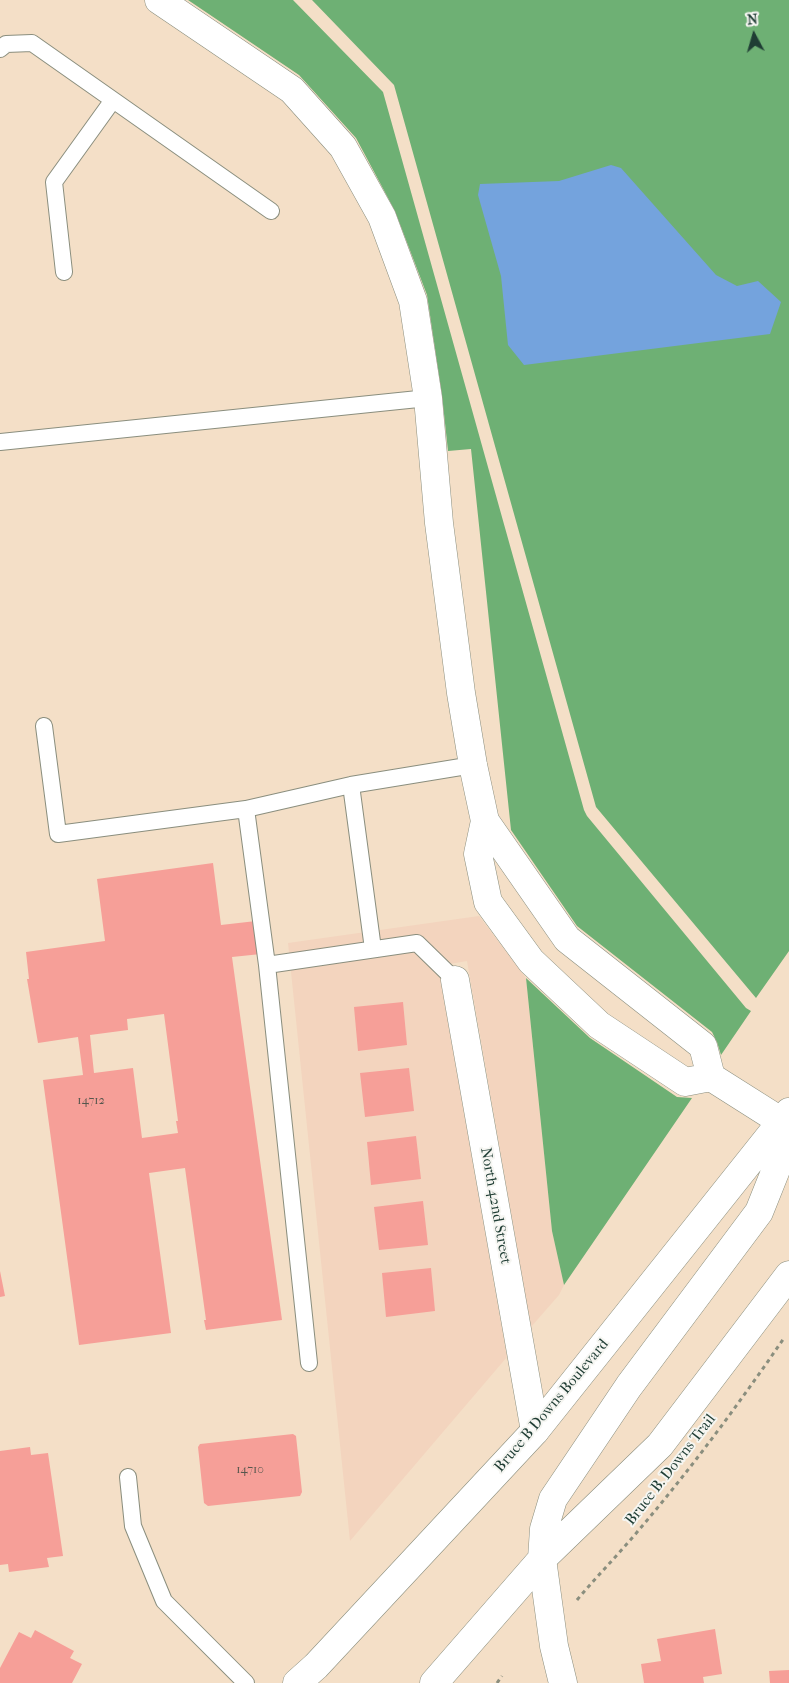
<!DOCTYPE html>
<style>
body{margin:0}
#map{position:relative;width:789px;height:1683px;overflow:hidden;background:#f4dfc7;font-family:"IM FELL French Canon",serif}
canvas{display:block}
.north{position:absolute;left:729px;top:10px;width:50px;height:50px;-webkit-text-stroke:4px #f6f6f2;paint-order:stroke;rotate:354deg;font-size:14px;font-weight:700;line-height:20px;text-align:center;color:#1f3d34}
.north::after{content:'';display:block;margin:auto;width:18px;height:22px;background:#1f3d34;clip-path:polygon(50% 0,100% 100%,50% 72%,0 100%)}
</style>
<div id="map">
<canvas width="789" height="1683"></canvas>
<div class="north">N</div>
</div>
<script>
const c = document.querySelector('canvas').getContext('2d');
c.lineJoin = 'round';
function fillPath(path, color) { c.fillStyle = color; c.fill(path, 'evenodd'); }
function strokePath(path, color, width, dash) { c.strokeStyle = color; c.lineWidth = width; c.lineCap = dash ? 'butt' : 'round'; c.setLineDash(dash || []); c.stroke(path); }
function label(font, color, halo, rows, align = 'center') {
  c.font = font + ' "IM FELL French Canon",serif'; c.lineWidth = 4; c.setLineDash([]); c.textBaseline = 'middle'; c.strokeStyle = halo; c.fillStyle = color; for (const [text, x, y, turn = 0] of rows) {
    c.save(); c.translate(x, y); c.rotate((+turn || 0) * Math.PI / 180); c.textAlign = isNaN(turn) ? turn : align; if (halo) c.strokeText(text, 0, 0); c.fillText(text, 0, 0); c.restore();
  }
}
fillPath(new Path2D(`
 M479 916 526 978 552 1231 564 1285 559 1295 531 1327 467 961 438 966 507 1357 350 1541 288 943Z`), '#f3d4be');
fillPath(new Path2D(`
 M188 0H293L383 92 584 810 587 816 746 1008 751 1011 721 1055 717 1042 712 1032 577 926 511 830 471 449 448 451 442 395 427 295 395 211 356 138 299 75Z
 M312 0H789V951L756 998 596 807 394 85Z
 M526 978 590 1038 677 1097 692 1098 564 1285 552 1231Z`), '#6eb074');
fillPath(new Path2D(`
 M611 165 621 168 716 275 737 286 758 281 781 302 770 334 524 365 508 345 501 276 478 195 480 184 559 181Z`), '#74a3dd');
fillPath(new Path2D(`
 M213 863 221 925 256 921 261 954 232 957 282 1320 206 1330 204 1320H206L185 1168 149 1173 171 1333 79 1345 43 1080 83 1075 78 1037 38 1043 27 979H29L26 952 105 941 97 879ZM164 1014 178 1121H176L178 1133 142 1138 133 1068 94 1073 90 1035 128 1030 127 1019Z
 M403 1002 407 1045 358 1051 354 1007Z
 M409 1068 414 1111 365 1117 360 1073Z
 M416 1136 421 1179 371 1185 367 1142Z
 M423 1201 428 1245 379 1250 374 1207Z
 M431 1268 435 1311 386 1317 382 1273Z
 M0 1271 5 1296 0 1297Z
 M293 1434 296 1436 302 1492 300 1496 208 1506 204 1503 198 1447 200 1444Z
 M30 1447 31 1455 48 1453 63 1556 47 1558 49 1567 9 1572 8 1564 0 1565V1451Z
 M715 1629 722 1674 703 1677 704 1683H644L641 1664 661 1661 657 1639Z
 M35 1630 74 1651 70 1658 82 1664 72 1683H0V1668L19 1632 31 1638Z
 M789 1670V1683H770L769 1671Z`), '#f69f98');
const service = new Path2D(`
 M0 49 6 44 32 43 271 211
 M64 272 54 182 113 100
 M0 442 428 398
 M44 726 58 834 246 809 267 965 417 943 455 980
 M351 785 473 765
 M246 809 351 785 373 949
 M267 965 309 1363
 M128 1477 133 1526 164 1601 246 1683`);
const minor = new Path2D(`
 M159 0 292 90 343 147 382 217 413 301 428 398 439 523 461 693 473 765 485 821 567 939 703 1046 711 1077
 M485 821 478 854 488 902 531 961 599 1025 685 1082 711 1077 782 1122H789
 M455 980 535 1431`);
const tertiary = new Path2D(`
 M542 1559 554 1646 563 1683`);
const secondary = new Path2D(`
 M542 1559 544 1529 553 1499 629 1386 759 1212 781 1157 782 1122
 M297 1683 316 1666 535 1431 789 1112
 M434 1683 542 1559 660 1445 789 1275`);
strokePath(service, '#8a8e7e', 18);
strokePath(minor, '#8a8e7e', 29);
strokePath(tertiary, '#8a8e7e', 29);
strokePath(secondary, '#8a8e7e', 29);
strokePath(new Path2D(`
 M577 1600C597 1576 618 1555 638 1531 690 1470 739 1404 784 1338
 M497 1683 502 1676`), '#8a8e7e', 3, [4, 4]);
strokePath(service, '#fff', 16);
strokePath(minor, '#fff', 28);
strokePath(tertiary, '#fff', 28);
strokePath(secondary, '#fff', 28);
label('12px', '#55564d', null, [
 ["14712",91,1101],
 ["14710",250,1470]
]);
label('15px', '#1f3d34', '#f6f6f2', [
 ["North 42nd Street",495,1206,80],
 ["Bruce B Downs Boulevard",552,1406,-50],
 ["Bruce B. Downs Trail",671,1470,-52]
]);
</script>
